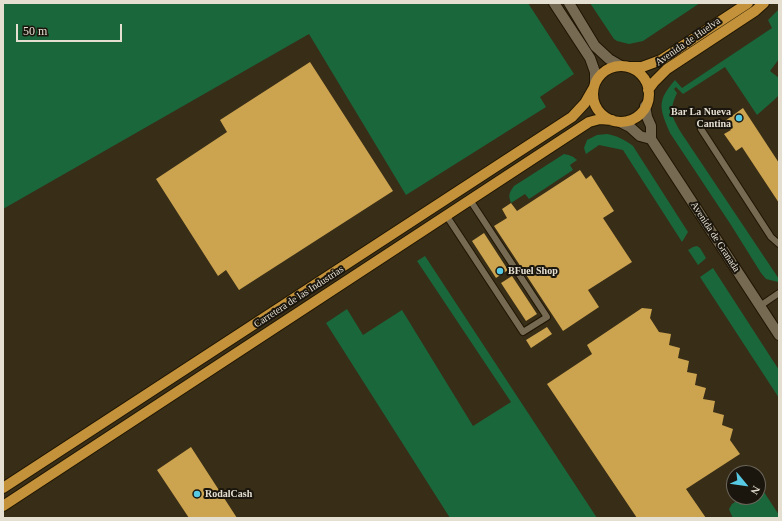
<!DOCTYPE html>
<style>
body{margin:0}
#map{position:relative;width:782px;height:521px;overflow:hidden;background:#382d17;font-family:"Times New Roman",serif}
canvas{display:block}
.frame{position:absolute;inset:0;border:4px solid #e5dfd2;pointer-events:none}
.north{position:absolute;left:726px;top:465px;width:40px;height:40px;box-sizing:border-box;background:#1b160d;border:1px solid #6c665c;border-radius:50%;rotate:119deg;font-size:11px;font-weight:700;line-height:16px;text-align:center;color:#e5dfd2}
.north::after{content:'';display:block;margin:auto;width:14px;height:18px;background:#57c9e3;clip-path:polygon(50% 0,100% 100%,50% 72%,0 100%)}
.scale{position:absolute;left:16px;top:24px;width:106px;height:18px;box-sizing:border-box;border:2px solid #e5dfd2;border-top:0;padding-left:5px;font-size:12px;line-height:14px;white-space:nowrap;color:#e5dfd2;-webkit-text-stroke:3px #1b160d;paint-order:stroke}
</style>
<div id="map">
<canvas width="782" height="521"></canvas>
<div class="frame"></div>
<div class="north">N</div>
<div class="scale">50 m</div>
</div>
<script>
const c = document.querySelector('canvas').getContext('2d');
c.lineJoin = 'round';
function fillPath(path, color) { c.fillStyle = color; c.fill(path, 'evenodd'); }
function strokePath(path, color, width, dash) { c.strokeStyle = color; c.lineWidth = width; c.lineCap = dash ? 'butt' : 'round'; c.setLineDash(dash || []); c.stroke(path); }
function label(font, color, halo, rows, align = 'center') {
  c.font = font + ' "Times New Roman",serif'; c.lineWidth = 4; c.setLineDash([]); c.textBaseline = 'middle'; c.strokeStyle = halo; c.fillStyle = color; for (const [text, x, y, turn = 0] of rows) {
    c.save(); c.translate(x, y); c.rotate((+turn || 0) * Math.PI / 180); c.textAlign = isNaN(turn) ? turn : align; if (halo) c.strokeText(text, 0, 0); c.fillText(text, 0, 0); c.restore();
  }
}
fillPath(new Path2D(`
 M3 3H528L574 74 540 97 546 107 406 195 309 34 3 209Z
 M590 3H700L643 41 629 44 617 41 614 39Z
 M779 9V59L770 71 779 78V95L774 100 757 115 725 67 683 94 676 87 674 89 677 93C668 112 672 117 682 134L779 279 778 282 766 279 761 273 731 225 670 133C659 107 657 101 675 80L682 88 772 28 768 20Z
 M607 134C617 136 624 139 633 146L688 232 682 242 623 150 599 145 586 154 584 148 587 140 597 135Z
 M564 154C569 155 573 156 577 160L570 165 573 170 529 199 525 194 511 203C508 195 509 193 514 186Z
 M697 246 700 248 706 258 704 260 698 265 688 250 693 247Z
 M425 256 597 518H450L326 323 347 309 363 335 402 310 473 426 511 402 417 261Z
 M713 268 779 370V398L700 277Z
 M758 487H760L762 489 779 515V518H733L731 514 729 509 732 504 742 497H758Z`), '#1a673b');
fillPath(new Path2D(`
 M310 62 393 191 239 290 226 270 218 276 156 179 227 132 220 120Z
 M743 108 779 163V203L742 147 736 151 724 134 731 130 725 121Z
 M580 170 586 179 591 175 614 211 603 218 632 262 588 290 599 307 563 331 494 226 507 218 502 209 511 203 517 211Z
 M484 233 508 270 496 278 472 241Z
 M512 276 537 314 526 321 501 283Z
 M642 308 652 309 650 318 659 332 671 334 669 345 680 348 678 358 689 361 687 372 697 374 695 385 706 388 703 399 715 401 713 412 724 415 722 425 733 429 730 440 740 454 686 489 706 518H637L547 384 592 354 587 345Z
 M547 327 552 334 531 348 526 340Z
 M191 447 237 518H189L157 470Z`), '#cca34e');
const service = new Path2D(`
 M701 129 771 237 779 244
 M446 215 523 332 547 317 470 200
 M760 306 779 293`);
const tertiary = new Path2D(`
 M554 3 590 58 595 72V81
 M569 3 595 46 609 59 621 66
 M645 106 647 117 651 126V139L779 335
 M620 122 630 127 640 136 651 139`);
const primary = new Path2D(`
 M593 94a28 28 0 1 1 56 0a28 28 0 1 1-56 0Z
 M630 67H642L661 60 748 3
 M648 90 654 82 667 69 755 11 764 3
 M3 488 572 117 585 103 593 89
 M3 506 589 122 600 119 612 120`);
strokePath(service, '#1f1502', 8);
strokePath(tertiary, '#1f1502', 12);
strokePath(primary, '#1f1502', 12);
strokePath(service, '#766a53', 6);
strokePath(tertiary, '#766a53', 10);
strokePath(primary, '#c3923a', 10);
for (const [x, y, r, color] of [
 [739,118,4,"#57c9e3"],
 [500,271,4,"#57c9e3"],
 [197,494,4,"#57c9e3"]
]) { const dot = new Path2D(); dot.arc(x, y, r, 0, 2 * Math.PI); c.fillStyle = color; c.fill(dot); strokePath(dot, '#1b160d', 1.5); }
label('10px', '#e5dfd2', '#1b160d', [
 ["Avenida de Huelva",688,42,-35],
 ["Avenida de Granada",715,237,57],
 ["Carretera de las Industrias",299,297,-33]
]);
label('bold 10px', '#e5dfd2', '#1b160d', [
 ["Bar La Nueva",731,112,"right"],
 ["Cantina",731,124,"right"],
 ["BFuel Shop",508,271],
 ["RodalCash",205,494]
], 'left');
</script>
